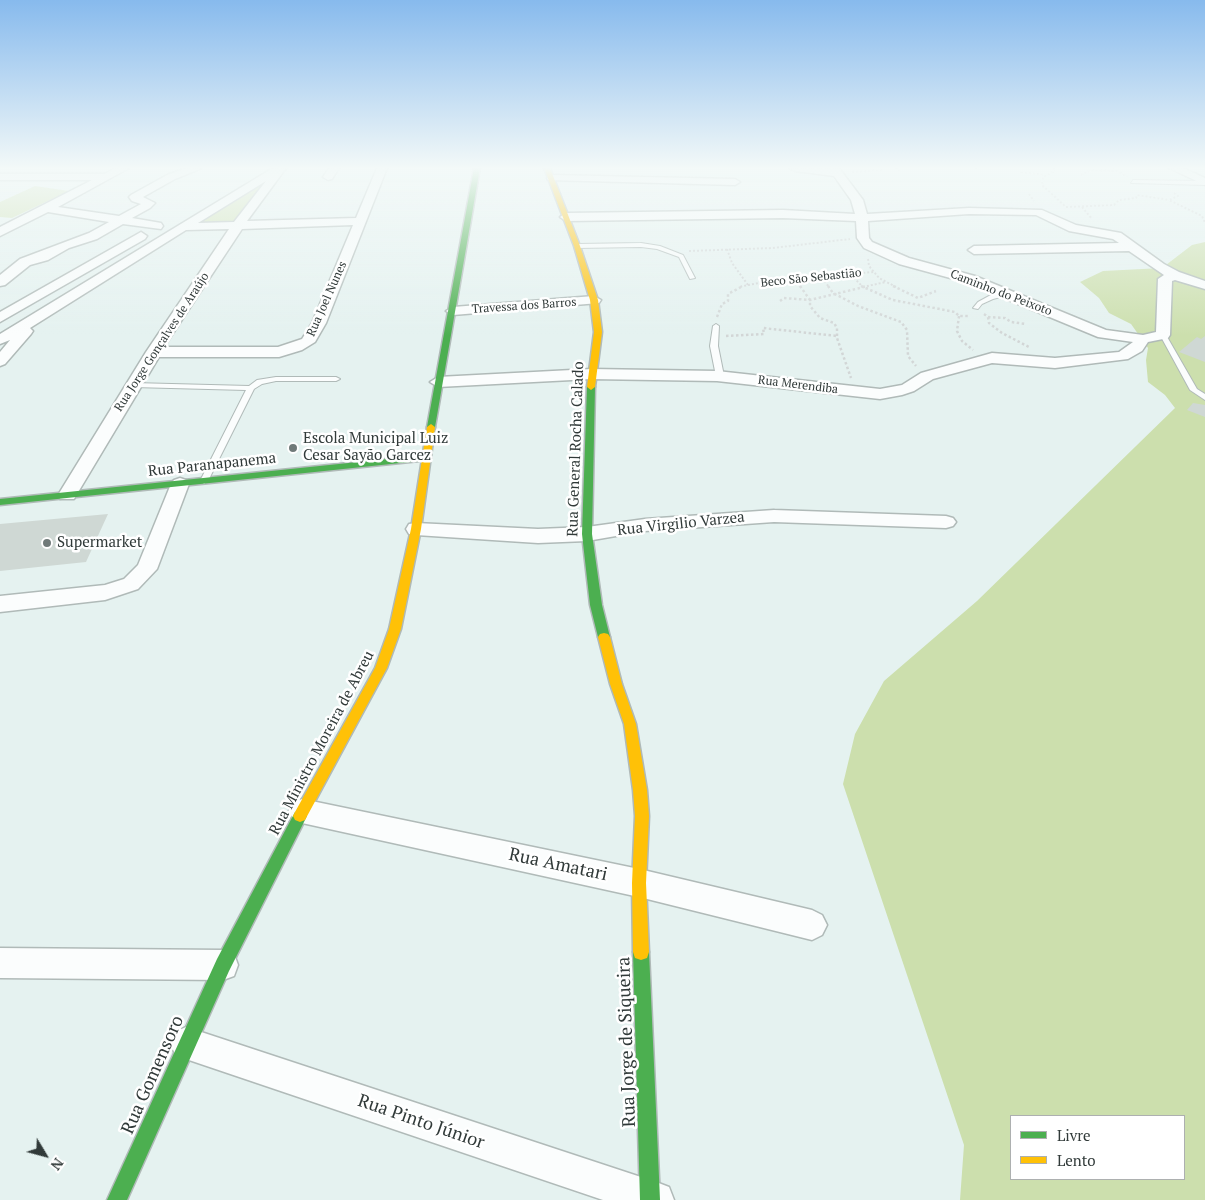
<!DOCTYPE html>
<html>
<head>
<meta charset="utf-8">
<style>
  body { margin:0 }
  #map { position:relative; width:1205px; height:1200px; overflow:hidden; background:#e5f2f0; font-family:"PT Serif",serif }
  canvas { display:block }
  .legend { position:absolute; left:1010px; top:1115px; width:175px; height:65px; box-sizing:border-box; background:#fff; border:1px solid #adb0b0; margin:0; padding:6px 9px; list-style:none; font-size:15px; color:#313a39 }
  .legend li { display:flex; align-items:center; gap:10px; height:25px }
  .legend b { width:25px; border:1px solid #adb0b0 }
  .north { position:absolute; left:20px; top:1130px; width:50px; height:50px; -webkit-text-stroke:4px #fff; paint-order:stroke; rotate:127deg; font-size:14px; font-weight:700; line-height:20px; text-align:center; color:#313a39 }
  .north::after { content:''; display:block; margin:auto; width:18px; height:22px; background:#313a39; clip-path:polygon(50% 0,100% 100%,50% 72%,0 100%) }
</style>
</head>
<body>
<div id="map">
<canvas width="1205" height="1200"></canvas>
<ul class="legend">
<li><b style="height:6px;background:#4caf50"></b>Livre</li>
<li><b style="height:6px;background:#ffc107"></b>Lento</li>
</ul>
<div class="north">N</div>
</div>
<script>
const ctx = document.querySelector('canvas').getContext('2d');
ctx.lineJoin = 'round';
function fill(path, color) { ctx.fillStyle = color; ctx.fill(path, 'evenodd'); }
const poly = rows => new Path2D(rows.map(r => 'M' + r).join(''));
function trace(path, color, width, dash) { ctx.strokeStyle = color; ctx.lineWidth = width; ctx.lineCap = dash ? 'butt' : 'round'; ctx.setLineDash(dash || []); ctx.stroke(path); }
function drawText(font, color, halo, rows, align = 'center') {
  ctx.font = font + ' "PT Serif",serif'; ctx.lineWidth = 5; ctx.setLineDash([]); ctx.textBaseline = 'middle'; ctx.strokeStyle = halo; ctx.fillStyle = color; for (const [text, x, y, turn = 0] of rows) {
    ctx.save(); ctx.translate(x, y); ctx.rotate((+turn || 0) * Math.PI / 180); ctx.textAlign = isNaN(turn) ? turn : align; if (halo) ctx.strokeText(text, 0, 0); ctx.fillText(text, 0, 0); ctx.restore();
  }
}
fill(poly([
  [279,169,237,223,183,226],
  [35,186,69,191,12,218,0,217,0,202],
  [1205,242,1205,1200,960,1200,964,1145,843,784,855,734,884,681,977,601,1175,408,1165,395,1148,382,1146,360,1148,348,1131,324,1109,313,1099,298,1080,282,1103,271,1162,268,1192,245],
  [1011,1116,1184,1116,1184,1179,1011,1179]
]), '#ccdfad');
fill(poly([
  [1205,336,1205,362,1179,352,1197,337,1201,339],
  [1193,403,1205,405,1205,417,1187,410],
  [108,514,86,562,0,571,0,524]
]), '#cfd8d4');
const lane = poly([
  [1133,180,1205,181,1205,185,1131,183,1133,180],
  [641,243,660,246,683,255,695,278,690,279,679,257,657,249,641,247,577,248,574,246,577,244,641,243],
  [1006,292,1009,294,1008,295,993,299,982,304,978,309,973,308,978,302,989,296,1006,292],
  [716,324,719,326,718,346,724,376,720,378,716,376,710,346,713,326,716,324],
  [1161,334,1166,335,1197,389,1205,394,1205,400,1190,390,1160,335,1161,334],
  [276,377,336,377,340,379,336,381,276,381,262,384,254,389,208,481,204,484,200,481,246,390,133,387,129,385,133,383,249,386,257,380,276,377]
]);
const street = poly([
  [116,168,129,168,58,207,119,216,141,204,132,201,129,197,131,195,167,175,187,168,202,168,175,179,143,197,155,203,150,208,132,218,161,223,163,226,161,229,123,224,97,239,69,248,48,260,30,265,5,285,0,286,0,275,20,259,89,233,109,222,48,212,0,236,0,227,92,180,0,180,0,174,104,174,116,168],
  [273,168,286,168,247,221,356,218,377,168,387,168,326,323,315,342,302,350,279,357,159,357,74,499,60,499,58,495,146,352,229,229,186,230,30,328,33,331,31,334,5,364,0,366,0,352,10,340,0,344,0,334,273,168],
  [266,181,234,222,198,223,266,181],
  [353,225,312,323,302,339,278,347,164,347,242,229,353,225],
  [329,168,339,168,332,179,328,180,323,177,329,168],
  [790,168,839,168,863,200,867,214,969,208,1042,210,1076,225,1121,233,1164,264,1179,272,1205,281,1205,289,1175,280,1172,281,1170,335,1168,338,1148,342,1142,351,1128,359,1055,368,992,363,933,379,914,391,902,395,880,399,717,381,591,379,438,387,430,382,438,377,591,369,717,371,880,389,902,385,921,373,992,353,1055,358,1119,352,1133,342,1098,337,965,282,899,264,864,248,857,238,856,221,783,218,566,221,560,217,566,213,783,210,855,214,851,200,834,176,795,171,790,168],
  [969,214,1036,215,1069,231,1113,239,1119,243,974,246,968,250,974,254,1129,251,1164,275,1158,279,1156,332,1143,335,1106,330,975,276,909,258,872,242,869,238,868,221,969,214],
  [1169,168,1183,168,1205,178,1205,185,1169,168],
  [552,175,735,179,740,182,735,185,548,180,547,178,552,175],
  [141,232,147,236,145,239,0,322,0,312,141,232],
  [594,296,601,300,599,303,453,315,446,311,453,307,594,296],
  [180,478,186,480,189,484,157,569,138,589,105,600,0,612,0,596,105,585,124,579,138,565,171,484,174,480,180,478],
  [774,510,946,516,953,518,956,522,953,526,946,528,774,522,645,531,587,541,538,543,416,535,409,534,406,529,409,524,416,523,538,529,587,527,645,519,774,510],
  [302,799,639,869,812,910,822,915,827,925,822,935,812,940,639,897,302,823,293,819,289,811,293,803,302,799],
  [0,948,223,950,234,954,238,965,234,976,223,980,0,978,0,948],
  [186,1027,656,1182,669,1187,674,1200,603,1200,186,1059,175,1054,170,1043,175,1032,186,1027]
]);
const fast = poly([
  [474,168,480,168,435,427,431,430,427,427,474,168],
  [591,384,595,387,592,534,602,605,610,637,608,640,604,641,600,640,598,637,590,605,582,534,587,387,591,384],
  [426,455,431,458,429,460,0,505,0,499,426,455],
  [300,810,305,812,307,816,229,971,127,1200,107,1200,217,959,295,812,300,810],
  [641,944,647,946,649,952,660,1200,640,1200,633,952,635,946,641,944]
]);
const slow = poly([
  [544,168,550,168,580,246,598,300,602,332,595,387,591,390,587,387,594,332,590,300,574,246,544,168],
  [431,424,435,427,421,529,401,629,387,668,305,820,300,822,295,820,293,816,295,812,375,668,389,629,411,529,427,427,431,424],
  [604,633,608,634,610,637,622,684,636,724,647,790,649,816,646,883,649,952,647,958,641,960,635,958,633,952,632,883,635,816,633,790,624,724,610,684,598,637,600,634,604,633]
]);
trace(lane, '#b0bab8', 2);
trace(street, '#b0bab8', 3);
trace(fast, '#b0bab8', 3);
trace(slow, '#b0bab8', 3);
trace(poly([
  [896,168,899,171],
  [1054,168,1053,172,1043,177,1042,185,1066,207],
  [1113,168,1127,177],
  [975,169,977,168],
  [852,172,881,170,880,168],
  [1021,172,1044,175],
  [1081,175,1091,170,1118,171],
  [1174,193,1178,196,1169,200,1202,216,1205,223],
  [1029,194,1034,201],
  [1066,207,1114,205,1119,200,1136,198,1137,195,1169,200],
  [1082,207,1092,219],
  [727,249,732,263,748,285,739,287],
  [689,251,773,248,850,239],
  [868,259,869,266,879,278,896,287],
  [851,275,863,287],
  [822,278,829,287],
  [796,279,800,287],
  [748,285,781,279,874,272],
  [863,287,886,282]
]), '#d2d6d6', 2, [2, 2]);
trace(poly([
  [800,286,810,300,810,306,820,318,834,323,837,328,837,338,851,378],
  [828,286,833,293,858,306,901,322,907,330,908,356,916,366],
  [861,286,893,300,955,312,959,316,969,316],
  [893,286,918,298,936,291],
  [780,301,784,298,810,300,868,286],
  [984,314,988,317,989,323,1002,333,1029,347],
  [959,316,957,331,962,341,973,350],
  [717,317,722,304,728,301,728,294,743,286],
  [988,317,1005,318,1011,322,1026,324],
  [726,336,764,334,763,328,837,336]
]), '#d2d6d6', 2.5, [2.5, 2.5]);
fill(lane, '#fbfdfd');
fill(street, '#fbfdfd');
fill(fast, '#4caf50');
fill(slow, '#ffc107');
const sky = ctx.createLinearGradient(0, 0, 0, 336);
sky.addColorStop(0, '#87baed');
sky.addColorStop(0.5, '#f3f9f8');
sky.addColorStop(1, '#f3f9f800');
ctx.fillStyle = sky;
ctx.fillRect(0, 0, 1205, 336);
for (const [x, y, r, color] of [
  [293,448,5,"#707a79"],
  [47,543,5,"#707a79"]
]) { const dot = new Path2D(); dot.arc(x, y, r, 0, 2 * Math.PI); ctx.fillStyle = color; ctx.fill(dot); trace(dot, '#fff', 2); }
drawText('12px', '#313a39', '#fff', [
  ["Beco São Sebastião",811,278,-6],
  ["Caminho do Peixoto",1001,293,21],
  ["Rua Joel Nunes",327,299,-66],
  ["Travessa dos Barros",524,306,-4],
  ["Rua Jorge Gonçalves de Araújo",162,342,-57],
  ["Rua Merendiba",798,385,7]
]);
drawText('15px', '#313a39', '#fff', [
  ["Escola Municipal Luiz",303,439],
  ["Cesar Sayão Garcez",303,456],
  ["Supermarket",57,543]
], 'left');
drawText('15px', '#313a39', '#fff', [
  ["Rua General Rocha Calado",576,449,-88],
  ["Rua Paranapanema",212,465,-6],
  ["Rua Virgilio Varzea",681,524,-6],
  ["Rua Ministro Moreira de Abreu",322,743,-62]
]);
drawText('18px', '#313a39', '#fff', [
  ["Rua Amatari",558,865,12],
  ["Rua Jorge de Siqueira",627,1042,-92],
  ["Rua Gomensoro",153,1075,-66],
  ["Rua Pinto Júnior",421,1122,19]
]);
</script>
</body>
</html>
